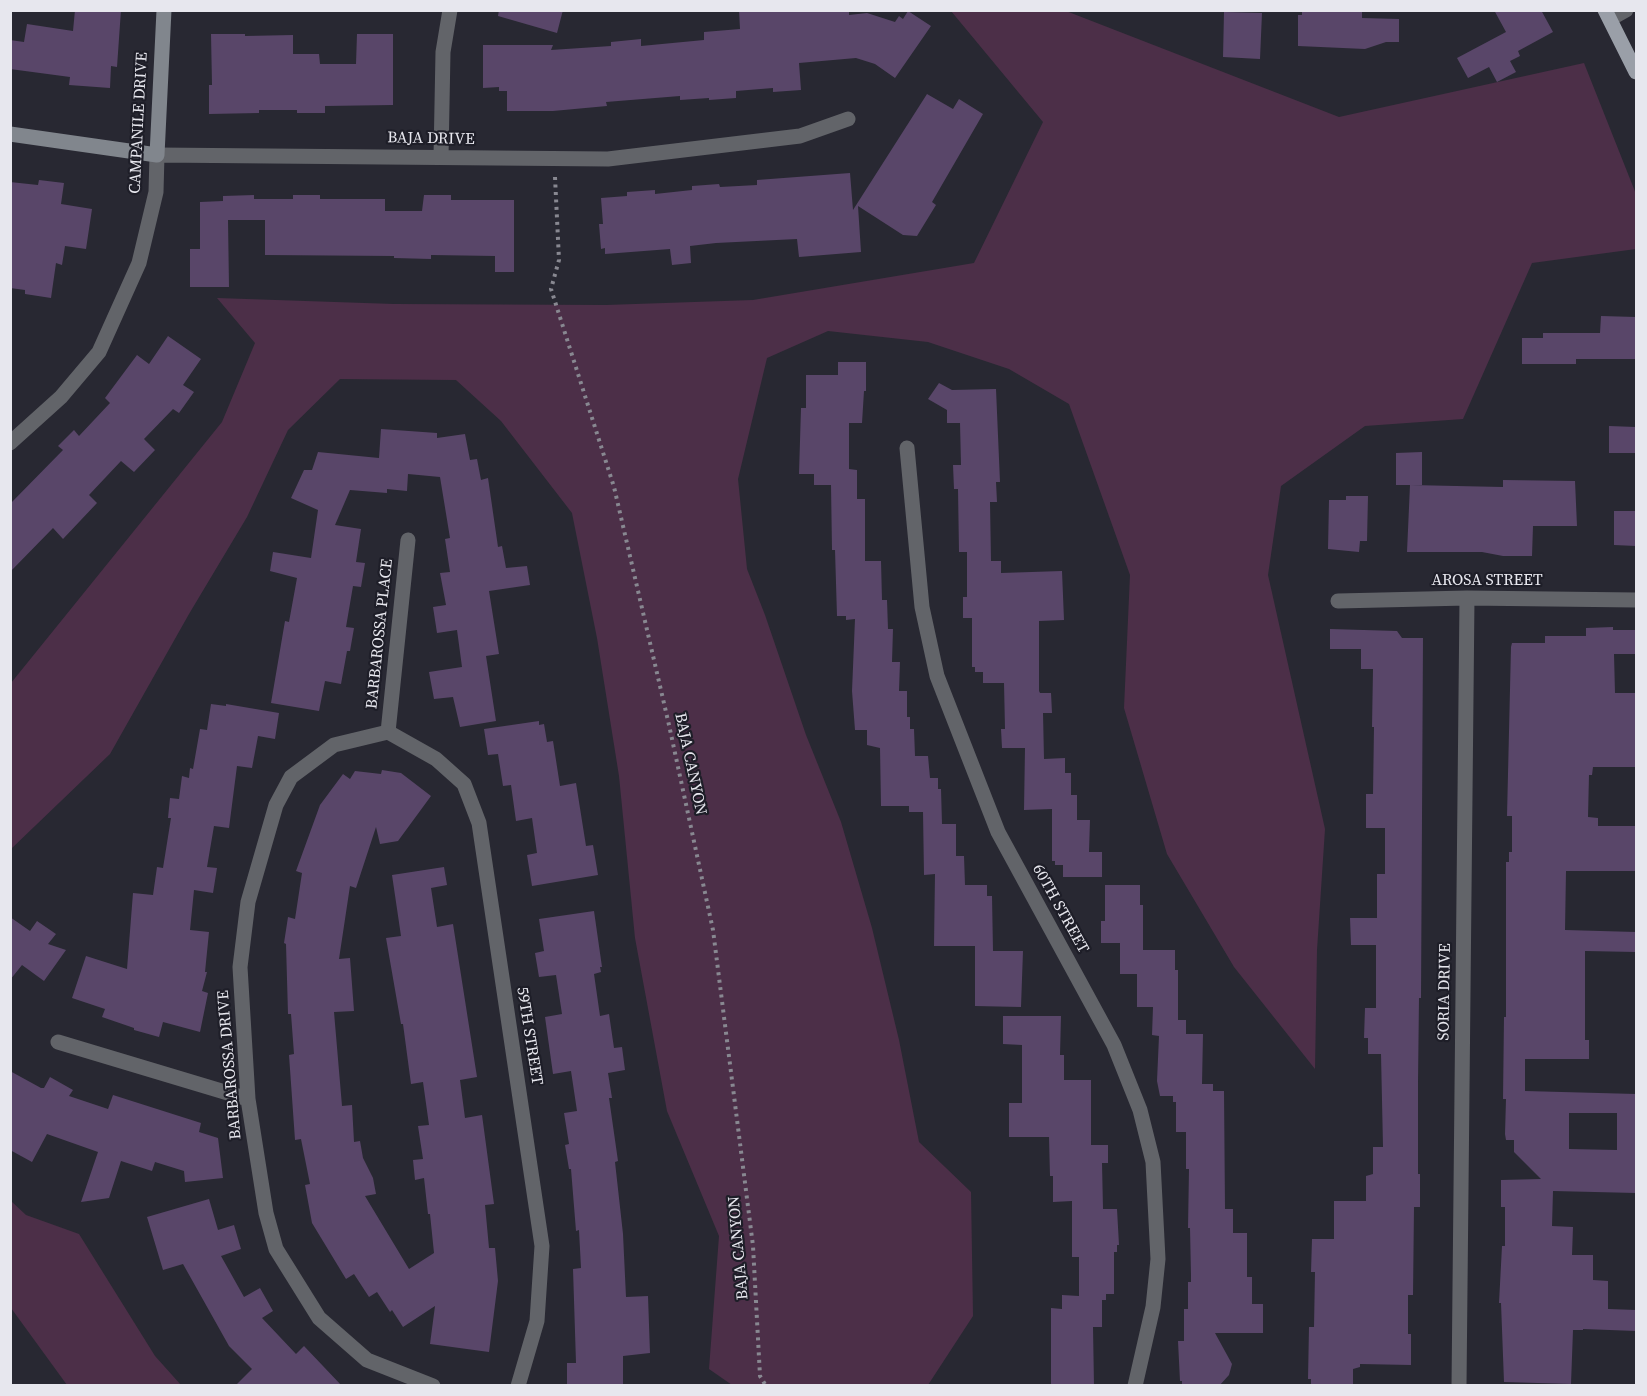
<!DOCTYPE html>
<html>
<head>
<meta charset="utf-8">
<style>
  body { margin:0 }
  #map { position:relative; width:1647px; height:1396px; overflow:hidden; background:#282832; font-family:"Source Serif 4",serif }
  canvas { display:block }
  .frame { position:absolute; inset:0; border:12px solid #e7e7ee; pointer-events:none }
</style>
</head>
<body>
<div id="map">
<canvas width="1647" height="1396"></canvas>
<div class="frame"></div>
</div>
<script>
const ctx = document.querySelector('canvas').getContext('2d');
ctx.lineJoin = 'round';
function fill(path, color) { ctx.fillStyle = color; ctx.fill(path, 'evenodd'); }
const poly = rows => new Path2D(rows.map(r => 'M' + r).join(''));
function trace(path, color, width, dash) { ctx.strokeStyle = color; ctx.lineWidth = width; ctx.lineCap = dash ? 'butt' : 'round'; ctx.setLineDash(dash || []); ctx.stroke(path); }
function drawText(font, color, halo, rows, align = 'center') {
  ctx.font = font + ' "Source Serif 4",serif'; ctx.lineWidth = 4.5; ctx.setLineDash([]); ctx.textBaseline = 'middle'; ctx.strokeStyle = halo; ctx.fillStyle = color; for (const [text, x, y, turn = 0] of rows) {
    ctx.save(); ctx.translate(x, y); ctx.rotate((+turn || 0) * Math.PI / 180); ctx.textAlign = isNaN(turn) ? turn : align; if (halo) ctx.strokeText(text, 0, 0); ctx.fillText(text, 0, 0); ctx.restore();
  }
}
fill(poly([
  [951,11,1066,11,1339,117,1584,63,1636,194,1636,249,1532,263,1463,419,1365,426,1281,486,1268,575,1325,829,1317,950,1315,1069,1234,967,1167,854,1124,708,1130,575,1069,404,1009,369,928,342,828,331,767,358,738,479,747,569,765,615,806,735,841,822,872,928,899,1040,919,1142,971,1192,973,1316,928,1385,732,1385,709,1369,719,1236,667,1111,635,938,619,776,597,638,572,513,501,421,456,380,340,379,288,430,247,517,189,614,110,754,11,849,11,683,222,422,255,343,217,298,394,304,606,305,753,300,974,263,1043,122],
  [11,1201,26,1215,79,1234,155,1356,181,1385,67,1385,11,1308]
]), '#4c2f48');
fill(poly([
  [75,10,121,10,117,67,111,66,110,88,69,85,70,77,10,69,10,40,24,42,27,24,73,31],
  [499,10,563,10,557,33,498,16],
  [739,10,849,10,849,15,867,13,895,22,899,16,903,19,908,11,931,26,895,78,875,64,856,58,799,63,801,90,773,92,773,88,736,91,736,98,709,100,709,98,680,100,680,96,606,102,607,106,553,111,507,111,507,91,499,91,499,87,483,88,483,45,553,45,551,50,611,46,611,42,641,39,641,46,704,40,704,32,740,29],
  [1302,10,1362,11,1362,18,1399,19,1399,42,1386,42,1365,49,1298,46,1298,15,1302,15],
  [1494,10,1541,10,1553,32,1518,51,1520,56,1510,61,1516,72,1497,82,1489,67,1468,78,1457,58,1506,32],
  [1224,12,1262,13,1260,59,1223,57],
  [211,34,245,34,245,36,293,35,293,54,319,54,320,64,356,64,357,34,393,34,393,105,325,106,325,113,297,113,297,110,259,110,259,113,209,114,209,85,212,85],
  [927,94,953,109,959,99,983,114,932,202,936,205,917,236,903,235,858,206,861,252,799,257,797,239,716,243,690,246,691,263,672,265,670,249,605,254,605,248,601,249,599,224,603,224,601,198,627,196,627,192,655,190,655,194,692,190,692,186,719,184,720,187,757,185,757,180,850,173,853,210],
  [39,180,64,183,61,204,92,209,86,249,65,246,62,265,56,263,51,298,25,294,25,290,10,288,10,182,38,185],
  [254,195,254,199,293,199,293,195,320,195,320,199,385,199,385,211,422,211,424,195,451,195,451,200,514,200,514,272,495,272,495,256,431,255,431,259,394,258,394,256,265,255,265,220,228,220,229,287,190,287,190,249,200,249,200,202,223,201,223,196],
  [1601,316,1636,317,1636,359,1576,359,1576,364,1522,364,1522,338,1543,338,1543,333,1600,333],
  [168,336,201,359,183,385,194,392,179,413,173,409,144,439,155,450,134,472,121,461,89,495,97,503,63,539,53,528,10,572,10,504,63,450,58,446,74,430,79,436,110,403,105,398,137,355,149,364],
  [838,362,866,362,866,391,864,391,862,423,849,423,849,469,857,470,857,499,865,499,865,561,881,561,882,600,887,600,888,629,893,629,892,662,900,662,899,691,907,691,907,717,910,717,910,729,914,729,915,756,928,756,930,778,938,778,938,789,941,789,942,824,956,824,956,856,964,856,965,885,987,885,987,896,992,896,993,951,1023,951,1021,1007,975,1006,975,946,934,946,935,874,924,875,923,812,909,812,909,806,881,806,880,748,867,745,867,730,855,730,852,691,855,619,846,620,846,616,837,616,835,550,832,550,831,485,814,485,814,474,799,474,801,408,806,408,806,375,838,375],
  [939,383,952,390,996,389,1000,482,996,482,997,502,990,502,991,561,1001,561,1001,573,1062,571,1064,620,1039,621,1039,691,1040,693,1051,693,1052,713,1043,713,1044,759,1065,758,1065,773,1071,773,1071,795,1077,795,1077,820,1090,820,1089,852,1102,852,1102,877,1063,877,1063,865,1055,865,1055,861,1052,861,1052,809,1024,810,1025,748,1002,748,1001,729,1005,729,1004,683,983,683,983,672,975,672,975,667,972,667,972,618,963,618,963,597,967,597,967,552,959,552,958,489,954,489,953,465,961,465,960,423,947,423,947,410,928,399],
  [1609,426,1636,427,1636,453,1609,453],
  [381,429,437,433,437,438,465,434,470,460,477,459,481,480,488,478,498,547,502,546,506,568,527,566,530,585,489,591,499,654,486,656,496,721,460,727,453,697,434,699,429,672,462,667,457,630,437,633,433,607,446,605,440,573,450,572,445,539,450,538,440,477,408,474,407,491,387,489,387,493,350,490,335,525,361,529,356,562,365,563,361,587,353,586,346,627,354,628,350,651,347,651,341,684,325,681,319,711,271,703,285,621,289,622,297,578,270,571,273,552,311,558,318,510,291,498,304,470,312,470,318,452,379,458],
  [1422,452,1422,485,1396,485,1396,453],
  [1503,480,1575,481,1577,526,1533,526,1532,556,1503,556,1482,552,1407,552,1410,485,1503,487],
  [1346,496,1368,496,1367,541,1360,541,1359,552,1328,549,1329,500,1346,500],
  [1614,511,1636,511,1636,546,1614,545],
  [1613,627,1613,630,1636,630,1636,654,1614,654,1615,693,1636,693,1636,767,1593,767,1592,775,1589,775,1588,817,1598,818,1598,826,1636,826,1636,871,1566,871,1565,930,1636,932,1636,952,1585,951,1585,1040,1589,1040,1589,1059,1525,1059,1525,1091,1636,1094,1636,1193,1553,1191,1552,1226,1573,1227,1572,1255,1593,1255,1593,1280,1608,1281,1608,1309,1636,1310,1636,1331,1583,1329,1583,1330,1573,1330,1571,1384,1504,1382,1501,1303,1499,1303,1502,1246,1505,1246,1505,1207,1501,1207,1501,1180,1541,1179,1514,1152,1514,1140,1506,1140,1505,1134,1506,1099,1503,1099,1504,1017,1506,1017,1506,862,1509,862,1509,852,1512,852,1512,816,1507,816,1511,647,1512,643,1545,643,1545,636,1586,636,1586,628],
  [1569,1113,1617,1113,1617,1150,1569,1149],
  [1330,629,1397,631,1402,638,1423,638,1421,998,1419,998,1418,1082,1418,1174,1420,1174,1420,1207,1414,1207,1413,1295,1408,1295,1408,1334,1411,1334,1411,1365,1360,1364,1360,1367,1353,1369,1353,1386,1311,1386,1311,1379,1308,1379,1309,1327,1314,1327,1315,1272,1311,1272,1312,1239,1334,1239,1334,1201,1366,1201,1366,1176,1373,1174,1373,1147,1383,1147,1381,1054,1368,1054,1368,1038,1364,1038,1365,1008,1376,1008,1376,945,1351,945,1350,918,1377,918,1377,874,1385,874,1385,828,1366,828,1366,794,1373,794,1374,727,1372,727,1373,669,1361,669,1361,649,1330,649],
  [211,704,226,706,226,704,279,713,275,739,258,736,252,768,237,766,229,828,214,826,207,867,217,868,213,893,194,890,190,930,209,932,205,972,207,972,202,991,208,993,200,1032,163,1022,159,1037,134,1030,134,1028,102,1017,105,1009,72,998,86,956,127,969,133,893,153,895,157,867,163,868,171,818,168,818,170,798,179,799,182,776,189,778,190,768,193,769,200,729,207,730],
  [539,721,539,725,544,724,547,742,553,741,560,786,576,783,586,846,593,845,598,875,532,886,527,855,537,853,532,818,516,821,511,785,503,786,498,754,488,755,484,729],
  [382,770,401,773,431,796,398,841,380,844,376,827,356,888,350,886,339,959,350,958,354,1011,334,1012,342,1106,352,1105,354,1142,360,1141,363,1158,373,1178,376,1194,365,1196,409,1269,434,1253,430,1214,428,1214,424,1178,415,1180,413,1160,423,1159,418,1126,429,1125,423,1082,411,1084,403,1024,401,1024,386,938,401,936,392,875,444,867,447,885,431,888,437,927,453,924,477,1077,460,1080,465,1118,482,1115,494,1204,485,1205,489,1248,495,1248,498,1281,489,1352,430,1344,435,1306,403,1327,392,1310,390,1312,377,1292,369,1297,354,1274,346,1279,312,1223,305,1185,310,1184,301,1139,295,1140,289,1055,294,1054,291,1014,288,1014,286,944,284,943,288,917,295,919,302,873,296,871,320,805,343,774,350,779,355,771,381,774],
  [1105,885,1140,885,1140,905,1143,905,1143,950,1175,950,1175,970,1178,970,1178,1020,1186,1020,1186,1034,1203,1034,1202,1084,1213,1084,1213,1091,1224,1091,1225,1209,1233,1209,1233,1233,1247,1233,1247,1277,1252,1277,1252,1304,1263,1304,1263,1333,1215,1333,1232,1364,1229,1375,1219,1386,1182,1386,1182,1381,1180,1381,1178,1341,1184,1341,1184,1309,1188,1309,1188,1282,1191,1282,1191,1276,1190,1228,1188,1228,1189,1169,1186,1169,1186,1132,1176,1132,1176,1102,1173,1102,1173,1096,1160,1096,1157,1081,1159,1036,1152,1035,1153,1007,1137,1007,1137,974,1120,974,1120,943,1101,943,1101,921,1105,921],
  [594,911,602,967,600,967,601,972,594,974,600,1016,609,1014,614,1048,622,1047,625,1070,608,1073,612,1098,609,1098,618,1161,615,1162,623,1234,626,1297,648,1296,650,1353,623,1356,623,1386,567,1386,567,1363,576,1363,573,1269,581,1268,579,1230,576,1231,571,1169,569,1169,565,1145,569,1144,564,1113,577,1111,571,1071,553,1074,545,1017,562,1014,556,975,539,977,535,953,544,951,539,919],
  [10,917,30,931,37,921,56,934,48,944,66,950,44,981,22,965,10,980],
  [1003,1016,1061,1016,1060,1055,1064,1055,1064,1080,1091,1080,1091,1145,1108,1145,1108,1163,1102,1163,1103,1209,1117,1209,1119,1245,1117,1245,1117,1252,1114,1252,1114,1294,1106,1294,1106,1300,1102,1300,1102,1327,1093,1327,1094,1386,1051,1386,1051,1308,1062,1309,1062,1295,1079,1296,1079,1257,1072,1257,1072,1201,1053,1202,1053,1176,1050,1176,1049,1137,1009,1137,1009,1103,1022,1103,1022,1045,1003,1044],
  [10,1071,41,1088,44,1088,50,1077,73,1090,69,1096,108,1109,113,1095,201,1123,199,1132,218,1138,223,1178,185,1182,184,1171,155,1162,152,1171,121,1161,109,1198,81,1202,98,1152,47,1134,32,1162,10,1150],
  [209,1199,218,1230,234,1225,241,1249,221,1256,244,1297,260,1288,273,1311,262,1318,296,1354,304,1346,342,1386,235,1386,252,1369,229,1346,183,1264,163,1270,147,1217]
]), '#594669');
trace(poly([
  [555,177,559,260,551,289,614,487,669,725,713,930,753,1246,760,1376,766,1386]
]), '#888891', 4, [3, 4.5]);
trace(poly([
  [1610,19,1626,10],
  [441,157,443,52,450,10],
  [10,443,61,397,99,352,139,263,156,192,157,155,608,159,800,136,848,119],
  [907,448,922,607,937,676,998,832,1114,1045,1140,1110,1153,1162,1158,1259,1153,1307,1135,1386],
  [1338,601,1467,598,1636,600],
  [388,732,334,745,291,777,276,805,248,902,240,967,248,1099,266,1213,276,1249,319,1318,367,1360,433,1386],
  [388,732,436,759,464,784,479,823,542,1246,537,1321,518,1386],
  [388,732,408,540],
  [58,1042,248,1099],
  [1459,1386,1467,598]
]), '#626469', 15);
trace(poly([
  [10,134,157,155,164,10]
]), '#81868d', 15);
trace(poly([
  [1605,10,1636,72]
]), '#9a9fa8', 15);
drawText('16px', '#e7e7ee', '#1e1e28', [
  ["CAMPANILE DRIVE",139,123,-87],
  ["BAJA DRIVE",431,139,1],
  ["AROSA STREET",1487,581],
  ["BARBAROSSA PLACE",380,634,-84],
  ["BAJA CANYON",690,764,78],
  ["60TH STREET",1060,909,61],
  ["SORIA DRIVE",1445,992,-89],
  ["59TH STREET",529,1036,81],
  ["BARBAROSSA DRIVE",230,1065,-95],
  ["BAJA CANYON",739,1248,-95]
]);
</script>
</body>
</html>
